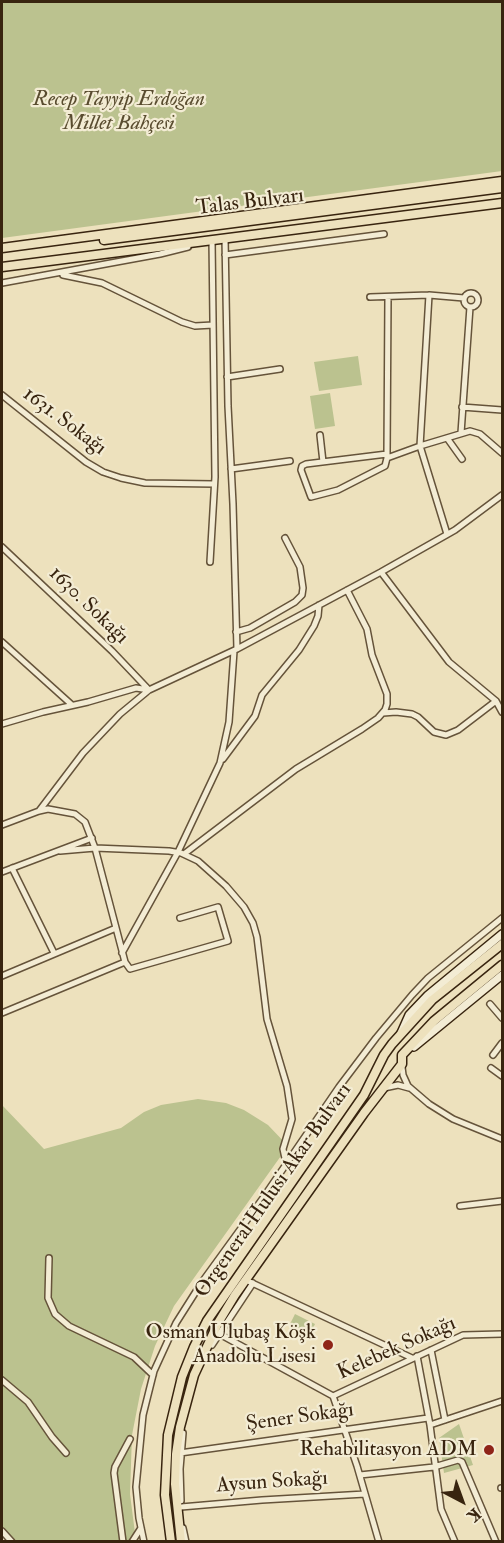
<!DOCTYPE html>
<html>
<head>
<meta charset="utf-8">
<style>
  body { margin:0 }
  #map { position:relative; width:504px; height:1543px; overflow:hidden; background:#ede1bd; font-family:"IM FELL Double Pica",serif }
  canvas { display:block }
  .frame { position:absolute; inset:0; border:3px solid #38240f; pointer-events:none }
  .north { position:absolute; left:432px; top:1471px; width:60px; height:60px; -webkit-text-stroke:4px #f3ecd4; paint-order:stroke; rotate:139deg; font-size:16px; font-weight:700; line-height:24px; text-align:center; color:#38240f }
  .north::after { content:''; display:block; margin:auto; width:21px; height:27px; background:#38240f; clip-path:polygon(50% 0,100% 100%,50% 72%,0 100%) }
</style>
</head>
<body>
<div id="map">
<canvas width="504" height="1543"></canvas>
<div class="frame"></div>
<div class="north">K</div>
</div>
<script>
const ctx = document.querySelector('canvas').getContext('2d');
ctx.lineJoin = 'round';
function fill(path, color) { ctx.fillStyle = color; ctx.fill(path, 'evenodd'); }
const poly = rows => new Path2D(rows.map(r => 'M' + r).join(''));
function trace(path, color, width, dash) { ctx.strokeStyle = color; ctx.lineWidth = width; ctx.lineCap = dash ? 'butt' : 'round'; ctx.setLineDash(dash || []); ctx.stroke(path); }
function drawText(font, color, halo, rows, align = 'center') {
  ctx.font = font + ' "IM FELL Double Pica",serif'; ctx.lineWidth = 4.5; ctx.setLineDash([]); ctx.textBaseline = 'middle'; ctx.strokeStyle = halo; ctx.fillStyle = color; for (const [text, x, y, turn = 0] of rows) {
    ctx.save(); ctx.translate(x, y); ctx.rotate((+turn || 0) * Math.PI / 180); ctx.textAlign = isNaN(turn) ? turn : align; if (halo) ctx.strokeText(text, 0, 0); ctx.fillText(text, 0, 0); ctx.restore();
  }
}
fill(poly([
  [2,2,502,2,502,171,2,238],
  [358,356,362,385,319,391,314,362],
  [330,393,335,426,315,429,310,396],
  [198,1099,226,1103,244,1110,268,1125,288,1146,174,1306,155,1346,141,1389,132,1435,130,1494,136,1541,9,1541,2,1534,2,1105,44,1149,121,1128,144,1112,161,1105],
  [295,1314,315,1324,310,1334,290,1324],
  [459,1424,473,1465,444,1473,439,1438]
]), '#bbc28f');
const street = poly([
  [225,238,228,406,233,504,237,649],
  [209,241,212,240,215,477,210,562],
  [225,255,384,234],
  [63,275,102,283,182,322,195,326,213,325],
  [2,283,160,254,188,247],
  '464 300a7 7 0 1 1 14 0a7 7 0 1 1-14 0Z',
  [429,295,420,446,447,534],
  [370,297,429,295,464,298],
  [227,377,280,369],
  [2,395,86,462,103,472,121,478,145,483,214,484],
  [462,407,502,410],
  [461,433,470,307],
  [320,435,323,462],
  [447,438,462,459],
  [387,454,306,464,302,466,301,470,311,497,338,490,385,466,387,458,387,454,388,297],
  [387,458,420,446,470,431,480,434,502,453],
  [231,469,290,461],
  [2,547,112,651,149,690],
  [381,572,449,662,496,701,502,712],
  [236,632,250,628,295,602,302,595,303,588,300,567,285,538],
  [2,642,72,705],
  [383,713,396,712,412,714,418,717,434,732,446,735,458,730,496,701],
  [2,724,43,712,88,702,136,688,149,690],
  [223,759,255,716,262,695,299,650,314,626,318,616,319,605],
  [39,811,83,753,120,714,149,690,237,649,381,572,455,530,502,495],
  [2,825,39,811,48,809,75,814,85,822,95,848,125,962,130,969,228,941,218,907,180,918],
  [60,851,95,848,169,851,181,853,198,861,226,886,244,907,253,923,257,937,267,1019,287,1086,292,1119,283,1149,286,1163],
  [184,854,296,769,362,729,378,718,385,710,387,704,387,694,372,655,367,629,347,590],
  [12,868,54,953],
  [2,872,92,838],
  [122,953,178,852,220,763,229,722,234,651],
  [2,976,116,928],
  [490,1004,502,1018],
  [2,1013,125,962],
  [493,1055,502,1043],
  [402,1067,403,1075,408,1086,429,1104,453,1119,502,1139],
  [491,1068,502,1076],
  [384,1088,398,1085,409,1088],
  [460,1206,502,1201],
  [49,1258,48,1298,55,1314,69,1326,134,1357,153,1375],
  [250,1282,412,1358],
  [214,1331,333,1396,463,1335,502,1334],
  [212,1345,253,1283],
  [431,1350,445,1420],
  [417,1356,430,1425,441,1509,455,1542],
  [2,1380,28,1402,52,1437,66,1453],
  [333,1396,357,1466,379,1542],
  [430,1425,502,1401],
  [180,1453,428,1418],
  [360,1475,434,1467,458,1460,462,1462,496,1542],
  [501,1488,502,1488],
  [181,1501,180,1469,183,1433],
  [181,1507,262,1500,365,1494],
  [183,1528,186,1542],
  [2,1531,12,1542],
  [123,1542,114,1473,115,1467,130,1439],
  [132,1542,141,1528],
  [144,1542,139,1518,136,1487,143,1415,154,1371,176,1323,202,1282,263,1198,339,1087,376,1038,412,995,428,978,502,918]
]);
const secondary = poly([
  [401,1033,409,1015,428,995,502,934],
  [414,1047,502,975]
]);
const primary = poly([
  [104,240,502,188],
  [2,248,502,181],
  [2,267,502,203],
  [171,1542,165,1495,168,1435,182,1377,194,1347,207,1321,364,1095,384,1055,392,1044,432,1000,502,944],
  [181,1542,175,1484,176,1454,180,1427,194,1375,218,1323,235,1295,364,1113,402,1064,402,1055,434,1021,502,965]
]);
trace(street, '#65533a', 8);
trace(secondary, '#38240f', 10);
trace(primary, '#38240f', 11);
trace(street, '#f3ecd4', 5);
trace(secondary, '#f3ecd4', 7);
trace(primary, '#ede1bd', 8);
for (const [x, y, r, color] of [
  [328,1345,6,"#8f2418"],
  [489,1450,6,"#8f2418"]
]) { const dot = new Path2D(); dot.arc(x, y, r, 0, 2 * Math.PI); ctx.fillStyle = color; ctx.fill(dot); trace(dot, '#f3ecd4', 2); }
drawText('italic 21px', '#594c2f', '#f3ecd4', [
  ["Recep Tayyip Erdoğan",119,100],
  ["Millet Bahçesi",119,124]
]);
drawText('21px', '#38240f', '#f3ecd4', [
  ["Talas Bulvarı",250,203,-7],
  ["1631. Sokağı",64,422,37],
  ["1630. Sokağı",88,606,44],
  ["Orgeneral Hulusi Akar Bulvarı",274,1191,-55],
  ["Kelebek Sokağı",397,1349,-24],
  ["Şener Sokağı",300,1418,-8],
  ["Aysun Sokağı",272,1483,-4]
]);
drawText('21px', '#38240f', '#f3ecd4', [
  ["Osman Ulubaş Köşk",316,1333],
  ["Anadolu Lisesi",316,1357],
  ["Rehabilitasyon ADM",477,1450]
], 'right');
</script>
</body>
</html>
